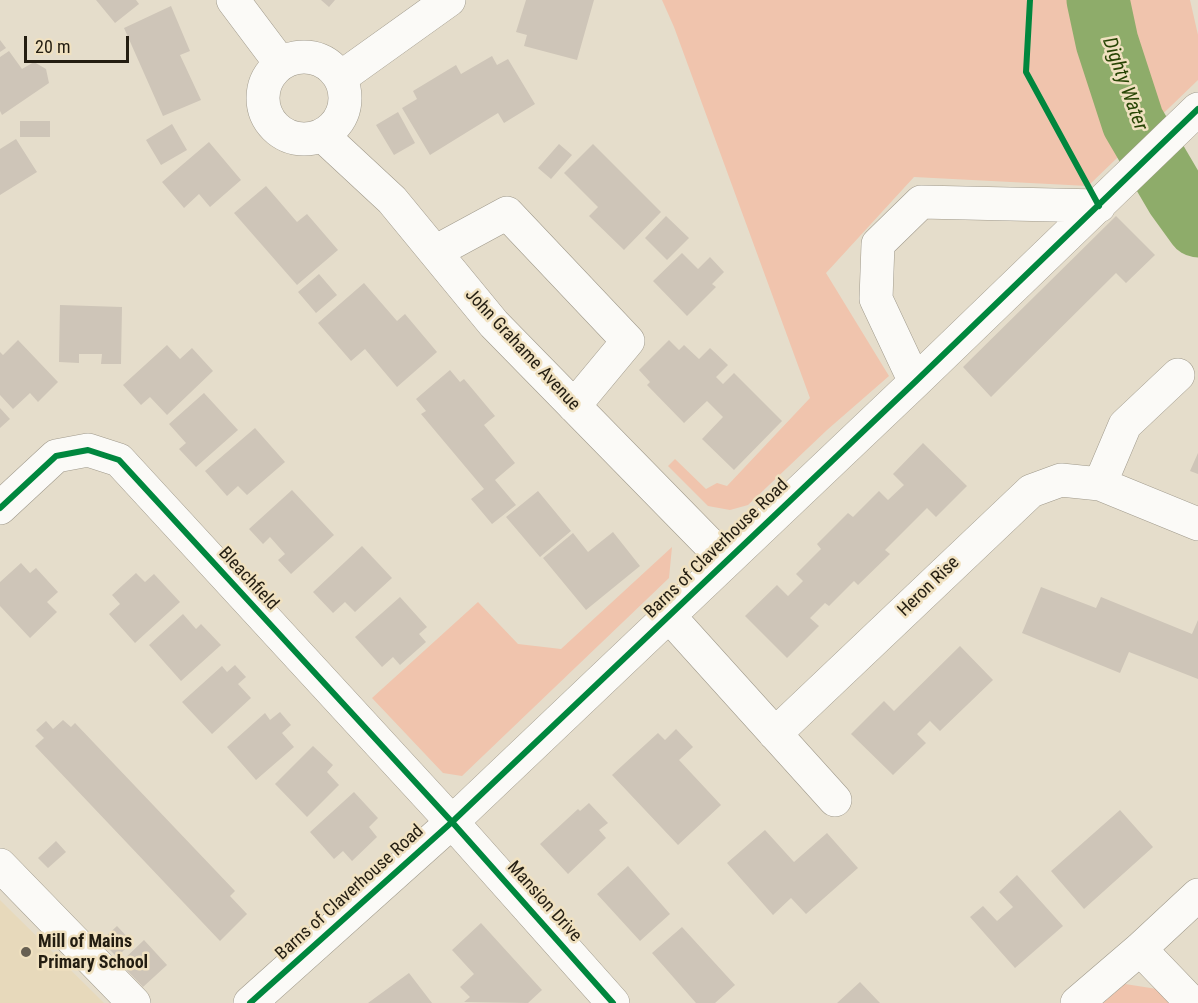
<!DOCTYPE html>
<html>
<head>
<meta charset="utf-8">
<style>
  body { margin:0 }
  #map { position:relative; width:1198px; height:1003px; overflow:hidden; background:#e5ddcb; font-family:"Roboto Condensed",sans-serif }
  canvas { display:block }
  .scale { position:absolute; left:24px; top:36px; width:105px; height:27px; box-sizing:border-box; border:3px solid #231d11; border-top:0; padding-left:8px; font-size:18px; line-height:21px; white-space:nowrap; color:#231d11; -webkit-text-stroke:4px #f0e1c0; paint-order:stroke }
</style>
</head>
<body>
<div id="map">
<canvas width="1198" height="1003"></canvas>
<div class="scale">20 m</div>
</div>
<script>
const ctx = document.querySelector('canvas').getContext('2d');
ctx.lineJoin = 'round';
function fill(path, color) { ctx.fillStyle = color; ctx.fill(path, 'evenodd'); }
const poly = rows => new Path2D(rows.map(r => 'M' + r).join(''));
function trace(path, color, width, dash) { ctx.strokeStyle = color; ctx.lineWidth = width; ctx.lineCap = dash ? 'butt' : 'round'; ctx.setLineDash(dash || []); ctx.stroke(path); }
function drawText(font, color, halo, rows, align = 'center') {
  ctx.font = font + ' "Roboto Condensed",sans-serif'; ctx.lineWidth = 5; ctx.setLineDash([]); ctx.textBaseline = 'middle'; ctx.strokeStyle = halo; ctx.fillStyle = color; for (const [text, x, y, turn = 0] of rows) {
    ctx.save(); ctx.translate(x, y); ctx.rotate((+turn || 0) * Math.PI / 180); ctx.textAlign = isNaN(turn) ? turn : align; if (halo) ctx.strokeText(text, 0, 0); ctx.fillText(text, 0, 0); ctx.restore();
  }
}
fill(poly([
  [0,900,104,1003,0,1003]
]), '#e7d9bb');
fill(poly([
  [662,0,1190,0,1198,35,1198,80,1088,186,914,177,826,273,889,376,827,430,748,505,730,510,708,506,668,466,675,459,706,489,717,483,727,486,810,398,674,27],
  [672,547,669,578,462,776,443,773,372,698,478,602,518,644,561,649],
  [1125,984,1157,989,1172,1003,1103,1003]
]), '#f0c4ad');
trace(poly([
  [1098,0,1107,42,1133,122,1177,197,1198,226]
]), '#8eac6a', 63);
fill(poly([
  [96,0,136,0,139,4,115,23],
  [321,0,335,0,329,7],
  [526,0,594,0,577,60,524,46,527,35,516,32],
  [171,6,190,51,180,55,201,100,163,116,124,28],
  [0,40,6,48,0,52],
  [9,51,22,69,34,62,46,69,49,83,2,115,0,111,0,57],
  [492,56,497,65,508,59,535,104,504,123,498,113,430,155,402,108,417,99,413,91,456,65,461,74],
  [398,112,415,143,394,155,376,125],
  [20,121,50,121,50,137,20,137],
  [172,124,187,150,161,165,146,140],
  [16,139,37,172,0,195,0,149],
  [209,142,241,180,210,207,199,194,184,208,162,182],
  [559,144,572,155,551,179,538,168],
  [593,144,661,212,624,250,589,216,598,207,564,173],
  [266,186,297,222,307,214,338,250,297,285,234,213],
  [666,216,689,238,667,260,645,238],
  [1116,216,1155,255,1126,283,1116,273,991,397,963,367],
  [682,253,698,269,710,257,724,272,712,284,716,287,687,316,653,281],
  [319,274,337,295,316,313,298,292],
  [364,283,397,321,405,314,437,352,397,387,365,349,351,361,318,323],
  [60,305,122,307,121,364,101,364,102,354,79,354,79,363,59,362],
  [18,340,58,382,38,402,30,393,13,409,0,395,0,352,3,355],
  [669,340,679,350,684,345,699,359,710,348,728,365,716,377,723,384,734,373,782,421,734,470,702,439,723,417,707,401,684,423,647,385,650,382,639,370],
  [167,345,180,359,192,348,213,371,167,415,150,397,141,405,123,385],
  [450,370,460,382,464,379,495,416,484,425,515,463,495,480,516,505,492,524,471,499,484,489,421,414,426,411,416,399],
  [204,393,238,430,196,467,179,449,186,443,169,424],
  [0,408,10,419,0,428],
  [255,428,285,462,247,495,238,486,227,496,205,471],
  [923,443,967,486,936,517,927,508,885,550,890,554,858,585,854,581,829,606,825,603,810,618,819,626,787,658,745,616,777,585,788,596,803,581,796,574,821,549,817,544,848,513,853,517,879,491,888,500,904,485,893,474],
  [1198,453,1198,474,1190,471],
  [292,490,334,535,291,574,278,560,285,554,270,537,263,544,249,529],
  [538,491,571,531,540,557,506,517],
  [613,532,640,566,586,610,543,558,573,533,588,552],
  [362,546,392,578,355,612,345,602,333,613,313,592],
  [21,563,30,573,36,568,58,592,47,602,57,612,30,638,0,606,0,582],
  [136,573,145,582,154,574,180,602,135,643,109,614,120,604,112,595],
  [1041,587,1096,608,1101,597,1192,634,1198,620,1198,679,1129,652,1120,673,1022,633],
  [400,597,427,627,419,634,426,642,400,665,393,657,382,667,355,637],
  [183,614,196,629,201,624,221,645,181,681,149,645],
  [960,646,993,680,940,731,930,721,917,734,926,743,893,775,851,734,884,701,894,711],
  [235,665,246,677,238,684,251,698,212,734,182,702,222,666,227,672],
  [280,712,291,725,282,733,294,747,256,780,227,747,265,713,270,720],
  [63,720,71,727,75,723,235,891,230,896,247,914,220,941,35,746,44,738,36,730,46,721,53,729],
  [676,729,693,747,679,760,721,805,678,845,612,775,658,733,665,740],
  [313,746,333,765,327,772,339,785,307,817,275,784],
  [354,792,378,818,369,827,377,837,352,861,343,851,334,859,310,832],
  [589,803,608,823,599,830,606,838,568,874,540,844,578,809,580,811],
  [1120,810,1153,847,1084,909,1051,871],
  [765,830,794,862,827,833,858,868,806,914,791,898,773,915,727,863],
  [56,841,66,852,48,868,38,858],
  [628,866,670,914,640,941,597,894],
  [1017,875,1063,926,1015,968,970,917,983,906,997,921,1013,907,999,892],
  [481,923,542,990,528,1003,464,1002,470,997,460,987,474,974,452,950],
  [117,926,132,942,117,957,101,941],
  [682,927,735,985,715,1003,696,1003,652,953],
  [144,940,167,965,143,987,120,963],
  [409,973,432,1003,368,1003],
  [860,982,880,1003,837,1003]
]), '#cec5b8');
const minor = poly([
  [233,0,281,64],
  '263 98a41 41 0 1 1 82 0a41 41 0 1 1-82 0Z',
  [340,78,449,0],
  [322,135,392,200,494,324,726,561],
  [435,252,507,213,628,341,574,406],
  [915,382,876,299,878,244,921,202,1099,206],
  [1100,484,1125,425,1178,375],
  [0,508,56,456,88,450,119,460,452,822,613,1003],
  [669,616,835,800],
  [775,734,1031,491,1061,480,1100,484,1198,524],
  [0,865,134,1003],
  [1140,949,1192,1003],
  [250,1003,452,822,915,382,1198,109],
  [1077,1003,1140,949,1198,895]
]);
trace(minor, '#9f998b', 34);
trace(minor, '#fbfaf7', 33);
trace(poly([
  [1030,0,1026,72,1099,206],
  [0,508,56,456,88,450,119,460,452,822,613,1003],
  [250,1003,452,822,915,382,1198,109]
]), '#00873e', 6);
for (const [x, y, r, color] of [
  [26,952,6,"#676052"]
]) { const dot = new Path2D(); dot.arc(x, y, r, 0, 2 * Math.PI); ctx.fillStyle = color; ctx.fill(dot); trace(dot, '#f0e1c0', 2); }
drawText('18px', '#231d11', '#f0e1c0', [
  ["John Grahame Avenue",522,350,47],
  ["Barns of Claverhouse Road",717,549,-44],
  ["Bleachfield",248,579,47],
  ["Heron Rise",929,587,-44],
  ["Barns of Claverhouse Road",350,893,-42],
  ["Mansion Drive",544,902,48]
]);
drawText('bold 18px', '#231d11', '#f0e1c0', [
  ["Mill of Mains",38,942],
  ["Primary School",38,963]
], 'left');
drawText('italic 20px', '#274504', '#f0e1c0', [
  ["Dighty Water",1124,84,70]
]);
</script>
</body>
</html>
